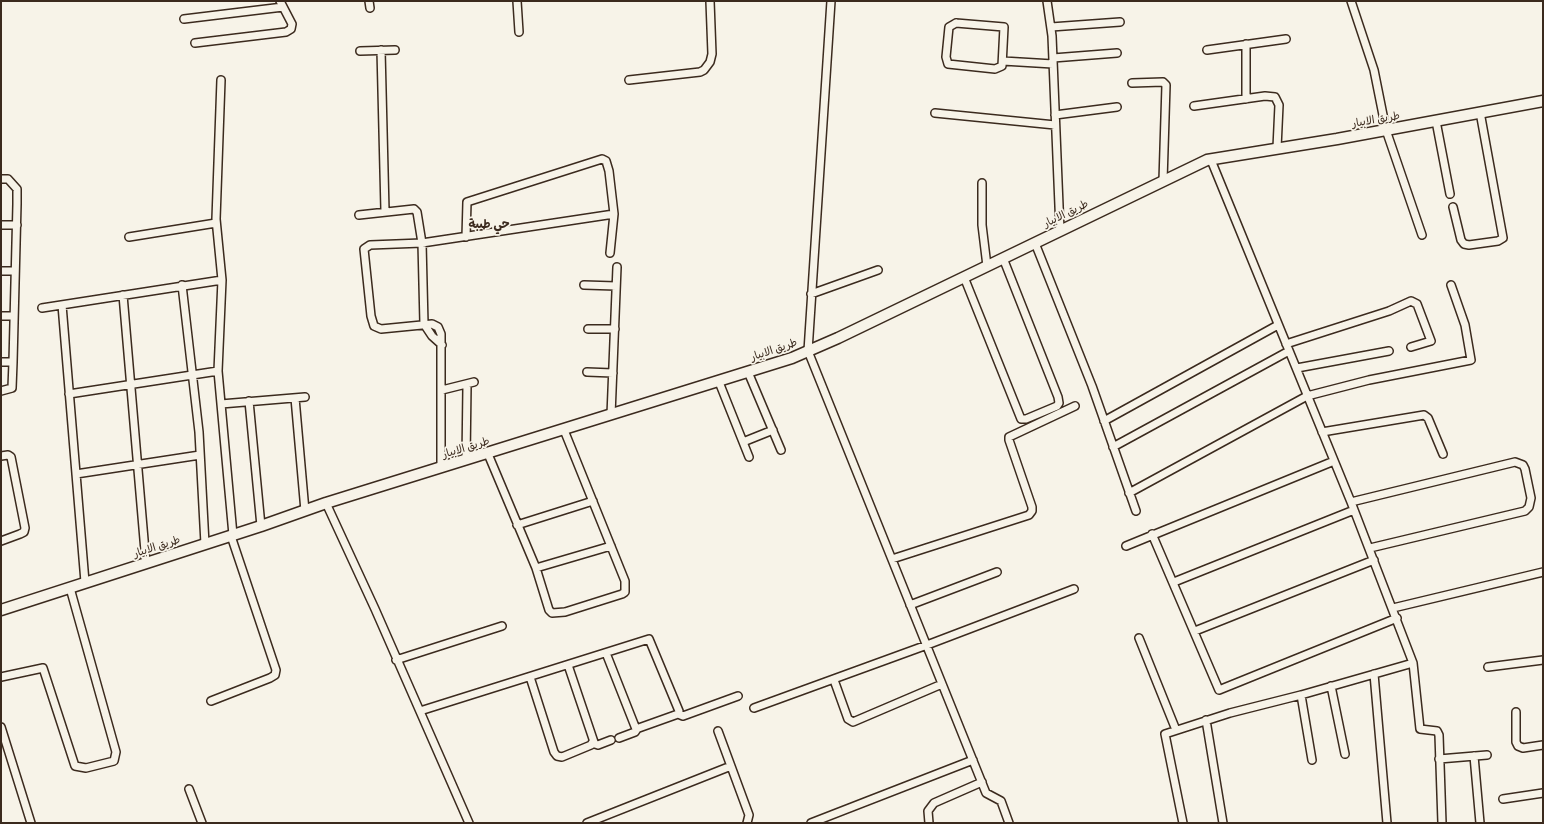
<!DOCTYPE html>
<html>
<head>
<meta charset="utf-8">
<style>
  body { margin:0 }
  #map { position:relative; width:1544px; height:824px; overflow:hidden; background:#f7f3e8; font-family:"Patrick Hand",sans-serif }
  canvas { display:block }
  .frame { position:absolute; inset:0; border:2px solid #3b2a1e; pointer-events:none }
</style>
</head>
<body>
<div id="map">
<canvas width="1544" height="824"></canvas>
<div class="frame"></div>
</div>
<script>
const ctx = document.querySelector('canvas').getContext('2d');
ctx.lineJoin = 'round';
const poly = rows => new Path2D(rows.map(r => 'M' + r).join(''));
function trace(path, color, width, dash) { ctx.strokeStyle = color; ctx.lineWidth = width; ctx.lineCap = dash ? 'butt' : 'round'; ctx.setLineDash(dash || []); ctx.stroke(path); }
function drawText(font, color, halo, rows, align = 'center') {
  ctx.font = font + ' "Patrick Hand","Playpen Sans Arabic",sans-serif'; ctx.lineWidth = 3.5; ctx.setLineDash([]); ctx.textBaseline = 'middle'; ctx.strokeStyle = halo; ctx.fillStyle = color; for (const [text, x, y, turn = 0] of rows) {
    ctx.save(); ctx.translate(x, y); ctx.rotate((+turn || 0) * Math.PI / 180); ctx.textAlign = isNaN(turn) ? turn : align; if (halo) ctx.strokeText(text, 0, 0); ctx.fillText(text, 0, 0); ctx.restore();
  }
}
const street = poly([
  [369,1,370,8],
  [517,1,519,32],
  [831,1,808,351,986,793,1001,801,1009,823],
  [1047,1,1052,36,1060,230],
  [1351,1,1374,70,1386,130,1422,235],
  [184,19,283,7],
  [956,23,1004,27,1002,66,995,69,948,64,946,57,949,27,956,23],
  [1051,27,1120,22],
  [195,43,286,32,291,29,292,24,280,1],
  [1246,44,1246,99],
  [381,50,385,211],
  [1207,50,1286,39],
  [360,51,395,50],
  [1053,58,1117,53],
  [1003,61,1053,64],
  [221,80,216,219,222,280,218,371,233,535],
  [629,80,700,72,704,70,710,62,712,54,710,1],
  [1132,83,1163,82,1166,85,1163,181],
  [1194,106,1265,96,1275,97,1279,105,1277,148],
  [935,113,1055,125],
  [1055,115,1117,107],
  [1436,121,1450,194],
  [1,179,8,179,17,189,17,204,13,362,1,362],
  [982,183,982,225,987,266],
  [1453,207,1461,240,1464,244,1469,245,1498,241,1503,238,1480,112],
  [359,215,414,209,417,212,422,243,424,324,432,336,442,345],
  [1,225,17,225],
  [129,237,216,223],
  [466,237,467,202,602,159,606,161,609,171,614,214,610,253],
  [1035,243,1092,386,1136,511],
  [1,271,15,271],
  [964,277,1021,419,1026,419,1057,406,1059,403,1058,397,1003,258],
  [182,285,199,432,205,544],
  [584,285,616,286],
  [811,294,878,270],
  [123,295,146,563],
  [62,305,85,582],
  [42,308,222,280],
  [1,316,14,316],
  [588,329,615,329],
  [1286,344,1389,311,1411,301,1417,304,1431,341,1411,347],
  [1297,368,1389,351],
  [587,372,613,373],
  [748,372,781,450],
  [719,382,749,457],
  [442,390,474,382],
  [1,391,12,388,13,362],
  [69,394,218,371],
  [295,398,305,511],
  [249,401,261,526],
  [221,404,305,397],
  [611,415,617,267],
  [1104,421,1278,325],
  [1322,432,1424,415,1428,418,1443,454],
  [743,442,773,430],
  [1113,447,1289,351],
  [488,454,536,568,549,610,552,613,565,612,622,594,625,592,625,581,564,430],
  [1,456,8,455,11,457,25,528,24,532,20,534,1,541],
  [466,460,467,386],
  [441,468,441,334,438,327,432,324,381,329,374,326,371,316,364,249,370,245,422,243,614,214],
  [76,474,200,455],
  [1129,493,1307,396,1369,380,1471,360,1465,325,1451,285],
  [1351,502,1515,462,1523,465,1525,469,1531,498,1529,507,1525,511,1370,548],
  [326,503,375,609,469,823],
  [517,525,593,501],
  [1152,534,1219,690,1397,618],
  [1126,546,1334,461],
  [892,559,1029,515,1032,511,1032,507,1009,440,1009,437,1075,406],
  [536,568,611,546],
  [1174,582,1354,510],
  [910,605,997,572],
  [1393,608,1543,572],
  [1195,631,1374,560],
  [1139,638,1176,730],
  [396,660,502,626],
  [1413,663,1420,729,1437,731,1439,735,1442,823],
  [1488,667,1543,660],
  [1374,674,1387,823],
  [1,677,43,668,75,766,86,768,114,761,116,752,70,588],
  [530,677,554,752,557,756,562,757,591,745,594,742,568,665],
  [834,680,848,719,853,722,942,684],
  [1331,686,1345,754],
  [1301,695,1312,760],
  [211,701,270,678,275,675,276,670,231,536],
  [754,708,927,645,1074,589],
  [420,711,649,639,679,711,678,714,636,729,606,653],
  [1516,712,1516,742,1518,746,1523,748,1543,745],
  [678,714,683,716,738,696],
  [1206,720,1223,823],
  [1,727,31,823],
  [718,731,749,815,747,823],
  [619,738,635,732,637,729],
  [592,743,598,745,611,740],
  [1474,756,1480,823],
  [1439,759,1487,755],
  [189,789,202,823],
  [1503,799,1543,793],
  [587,823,731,766],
  [811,823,973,760],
  [929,823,928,811,934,803,982,782],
  [1183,823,1165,734,1230,713,1301,695,1413,663,1351,502,1211,160]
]);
const secondary = poly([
  [1,610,261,526,326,503,792,358,838,338,1207,160,1337,139,1543,101]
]);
trace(street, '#3b2a1e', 10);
trace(secondary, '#3b2a1e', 13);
trace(street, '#f7f3e8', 7);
trace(secondary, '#f7f3e8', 10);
drawText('11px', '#3b2a1e', '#f7f3e8', [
  ["طريق الابيار",1376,120,-10],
  ["طريق الابيار",1066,214,-26],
  ["طريق الابيار",774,350,-19],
  ["طريق الابيار",466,448,-17],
  ["طريق الابيار",157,547,-18]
]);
drawText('bold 12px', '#3b2a1e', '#f7f3e8', [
  ["حي طيبة",489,225]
]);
</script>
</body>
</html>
